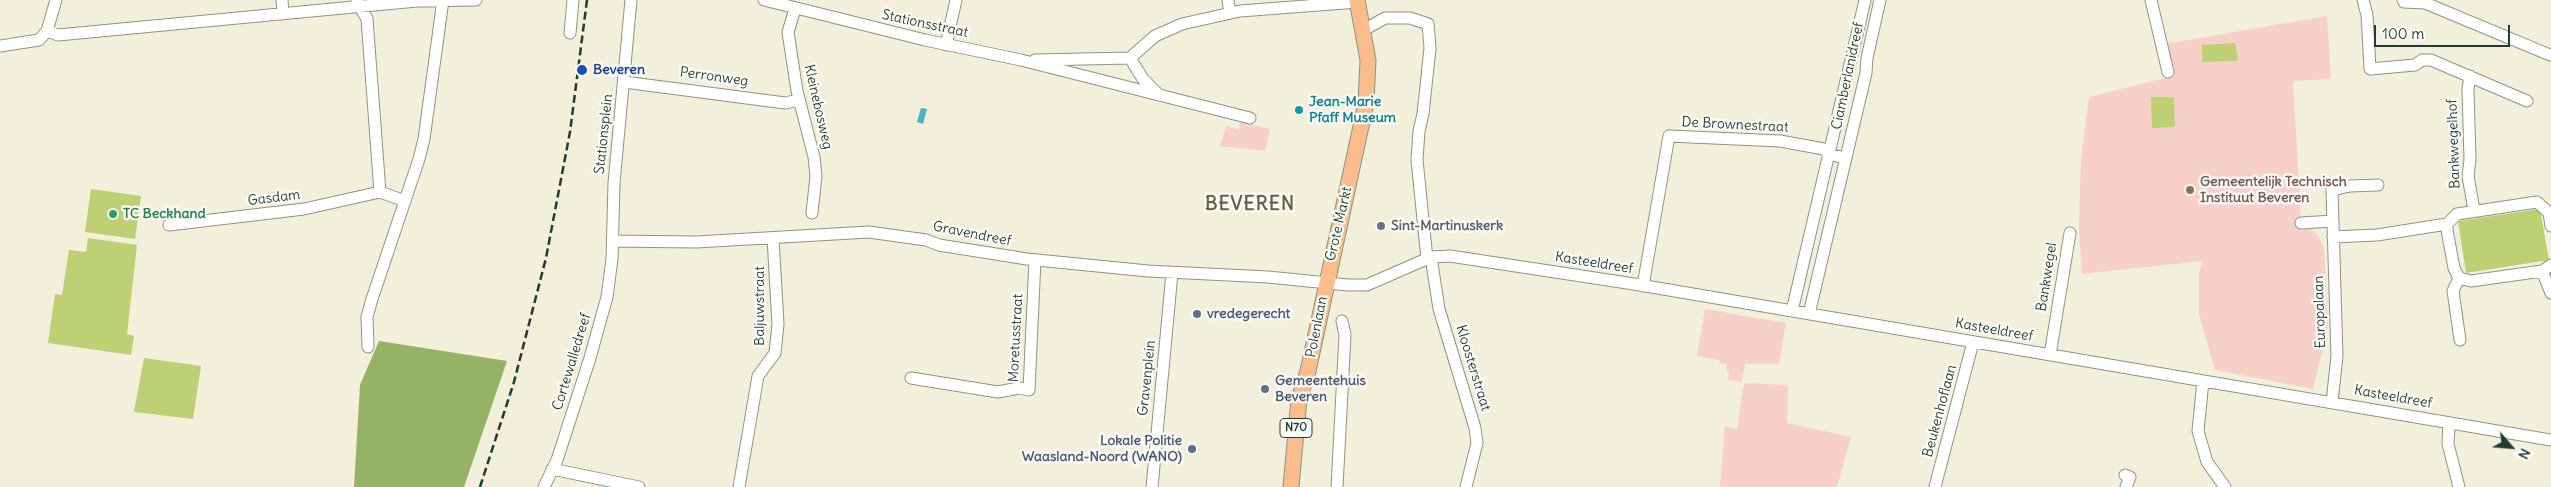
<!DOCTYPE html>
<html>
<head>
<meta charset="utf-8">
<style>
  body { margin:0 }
  #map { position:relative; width:2551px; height:487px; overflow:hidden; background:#f2efdb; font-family:Delius,sans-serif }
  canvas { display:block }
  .north { position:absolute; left:2486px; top:422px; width:50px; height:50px; -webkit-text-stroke:4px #fdfcf7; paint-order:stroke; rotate:117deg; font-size:14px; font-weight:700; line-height:20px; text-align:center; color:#1f3d34 }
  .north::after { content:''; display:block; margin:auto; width:18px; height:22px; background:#1f3d34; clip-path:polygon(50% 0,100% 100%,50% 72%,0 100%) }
  .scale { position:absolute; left:2374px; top:25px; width:136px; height:22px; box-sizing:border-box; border:2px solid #1f3d34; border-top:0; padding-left:6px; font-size:15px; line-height:18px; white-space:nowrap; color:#1f3d34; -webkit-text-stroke:4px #fdfcf7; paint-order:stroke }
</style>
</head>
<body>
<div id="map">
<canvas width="2551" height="487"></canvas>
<div class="north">N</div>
<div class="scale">100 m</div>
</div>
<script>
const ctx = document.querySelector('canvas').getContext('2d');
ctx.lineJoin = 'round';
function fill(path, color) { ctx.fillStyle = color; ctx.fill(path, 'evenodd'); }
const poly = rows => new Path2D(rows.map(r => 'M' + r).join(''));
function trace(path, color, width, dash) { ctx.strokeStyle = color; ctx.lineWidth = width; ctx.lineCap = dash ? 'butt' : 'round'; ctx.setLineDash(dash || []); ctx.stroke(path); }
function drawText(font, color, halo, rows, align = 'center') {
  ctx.font = font + ' Delius,sans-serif'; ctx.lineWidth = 4.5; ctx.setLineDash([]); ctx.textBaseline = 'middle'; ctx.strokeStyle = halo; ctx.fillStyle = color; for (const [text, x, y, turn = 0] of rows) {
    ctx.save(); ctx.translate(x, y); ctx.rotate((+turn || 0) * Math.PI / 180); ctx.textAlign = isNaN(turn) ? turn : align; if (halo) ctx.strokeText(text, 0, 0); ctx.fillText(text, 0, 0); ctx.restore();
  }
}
fill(poly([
  [2327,16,2331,79,2293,81,2301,222,2317,234,2324,247,2328,327,2313,389,2215,370,2199,314,2199,273,2202,261,2082,274,2079,227,2081,158,2089,97,2173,76,2165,44],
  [1240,122,1270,129,1265,151,1220,146,1226,126,1239,130],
  [1705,309,1786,323,1779,364,1745,364,1742,382,1728,380,1729,372,1726,371,1727,364,1719,363,1720,360,1697,356],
  [1744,383,1788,385,1787,423,1851,437,1837,487,1720,487,1725,426,1737,429]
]), '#f7d1c7');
fill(poly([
  [2235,43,2238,60,2236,61,2202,62,2202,45],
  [2151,97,2174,97,2175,127,2152,128],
  [91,189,141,196,135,239,85,232],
  [2540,209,2549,260,2466,273,2458,221],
  [88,238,137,245,127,334,134,336,131,355,48,343,55,294,62,295,69,250,86,252],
  [144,358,201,366,193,419,134,412]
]), '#bdd073');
fill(poly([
  [379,341,507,361,464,487,354,487,360,385]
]), '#96b265');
fill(poly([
  [921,108,927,109,923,124,917,122]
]), '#4ab3c9');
const minor = poly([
  [282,0,283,14],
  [764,0,925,40,1021,60,1250,118],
  [1228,0,1230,13],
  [2151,0,2168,72],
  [2363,0,2367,15,2370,69,2415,65,2422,60,2431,60,2527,101],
  [2403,0,2404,2,2425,3,2550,55],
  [795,9,788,32,797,91,814,157,816,176,812,213],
  [1369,27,1385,18,1410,18,1428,24,1430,48,1423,114,1419,131,1417,160,1427,259],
  [47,31,58,35,417,1,476,0],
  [570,33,573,0],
  [946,45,956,0],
  [0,46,39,40,47,31,56,0],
  [1130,58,1155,36,1182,24,1240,11,1358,2],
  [1035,60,1130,58,1143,79,1159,95],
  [2470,76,2468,89,2470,160,2468,176,2474,210],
  [624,82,785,103,799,100],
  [380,192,405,201],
  [2301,223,2333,221],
  [169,225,304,209,380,192,367,19,357,1],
  [2551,226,2549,213,2537,202,2457,214,2447,224,2447,230,2454,268,2459,278,2471,281,2542,271,2551,265],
  [2333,237,2377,235,2447,224],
  [613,241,696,242,869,232,926,240,939,245,1027,259,1148,271,1268,277,1348,285,1367,285,1431,257,1450,256,1634,284,2551,440],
  [1431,257,1439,309,1475,428,1477,443,1466,487],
  [2542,271,2551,293],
  [2459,278,2453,291,2460,340],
  [1643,286,1669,136,1780,141,1824,149,1829,154,1845,158],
  [1792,311,1865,0],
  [1809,314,1866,73,1867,58,1880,0],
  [368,347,367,317,372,299,419,159,424,139,443,0],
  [2050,355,2070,233],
  [911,378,998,392,1019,388,1029,390,1035,260],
  [2203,381,2198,431,2207,462,2225,487],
  [2332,402,2337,356,2332,190,2350,186,2378,185],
  [2449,423,2448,444,2459,487],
  [552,469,639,487],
  [2125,475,2130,477,2126,487],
  [544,487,557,460,590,358,607,297,612,259,614,183,631,0],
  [739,487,758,376,775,353,778,324,773,238],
  [1152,487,1172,273],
  [1337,487,1345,335,1342,321],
  [1935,487,1973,342]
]);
const major = poly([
  [1291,487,1299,399,1308,371,1366,103,1368,60,1357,0]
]);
trace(minor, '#889688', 13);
trace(major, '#889688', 17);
trace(minor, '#fff', 11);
trace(major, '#fabc8b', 15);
trace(poly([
  [480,487,514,382,546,258,570,132,587,0]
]), '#1f3d34', 2.5, [8, 4]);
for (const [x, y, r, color] of [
  [582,70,6,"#1a4fb4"],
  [1299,110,5,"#0f9aa8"],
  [2190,190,5,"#8d6e63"],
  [113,214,5,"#2e9e5b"],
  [1381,226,5,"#6b7280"],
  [1197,314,5,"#5c6f8a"],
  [1265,389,5,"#5c6f8a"],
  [1192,449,5,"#5c6f8a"]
]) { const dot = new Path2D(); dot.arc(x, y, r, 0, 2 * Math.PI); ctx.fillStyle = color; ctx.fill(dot); trace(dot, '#fdfcf7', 2); }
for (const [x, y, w] of [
  [1296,428,32]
]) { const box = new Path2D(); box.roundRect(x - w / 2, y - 9.5, w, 19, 4); ctx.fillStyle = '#fdfcf7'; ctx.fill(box); trace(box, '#1f3d34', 1); }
drawText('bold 12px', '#1f3d34', null, [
  ["N70",1296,428]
]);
drawText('14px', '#1f3d34', '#fdfcf7', [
  ["Stationsstraat",925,24,12],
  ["Ciamberlanidreef",1848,76,-78],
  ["Perronweg",714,77,8],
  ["Kleinebosweg",818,107,77],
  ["De Brownestraat",1735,125,3],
  ["Stationsplein",604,134,-84],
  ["Bankwegelhof",2454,144,-92],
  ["Gasdam",274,198,-7],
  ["Grote Markt",1339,224,-77],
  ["Gravendreef",972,234,11],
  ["Kasteeldreef",1594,263,9],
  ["Bankwegel",2047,277,-81],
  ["Baljuwstraat",760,306,-90],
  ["Europalaan",2320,312,-92],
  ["Polenlaan",1317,327,-79],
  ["Kasteeldreef",1994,330,10],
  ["Moretusstraat",1016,338,-87],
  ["Cortewalledreef",572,362,-73],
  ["Kloosterstraat",1473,368,73],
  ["Gravenplein",1147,378,-84],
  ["Kasteeldreef",2393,397,10],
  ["Beukenhoflaan",1940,411,-75]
]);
drawText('bold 14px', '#164399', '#fdfcf7', [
  ["Beveren",593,70]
], 'left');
drawText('bold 14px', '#0d838f', '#fdfcf7', [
  ["Jean-Marie",1309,102],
  ["Pfaff Museum",1309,118]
], 'left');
drawText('bold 14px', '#785e54', '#fdfcf7', [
  ["Gemeentelijk Technisch",2200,182],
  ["Instituut Beveren",2200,198]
], 'left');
drawText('bold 14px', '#27864d', '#fdfcf7', [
  ["TC Beckhand",123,214]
], 'left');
drawText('bold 14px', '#5b616d', '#fdfcf7', [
  ["Sint-Martinuskerk",1391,226]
], 'left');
drawText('bold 14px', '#4e5e75', '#fdfcf7', [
  ["vredegerecht",1207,314],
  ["Gemeentehuis",1275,381],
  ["Beveren",1275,397],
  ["Lokale Politie",1182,441,"right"],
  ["Waasland-Noord (WANO)",1182,457,"right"]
], 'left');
ctx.letterSpacing = '1px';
drawText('bold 19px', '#665f4b', '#fdfcf7', [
  ["BEVEREN",1250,205]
]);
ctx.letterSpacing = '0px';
</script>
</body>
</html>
